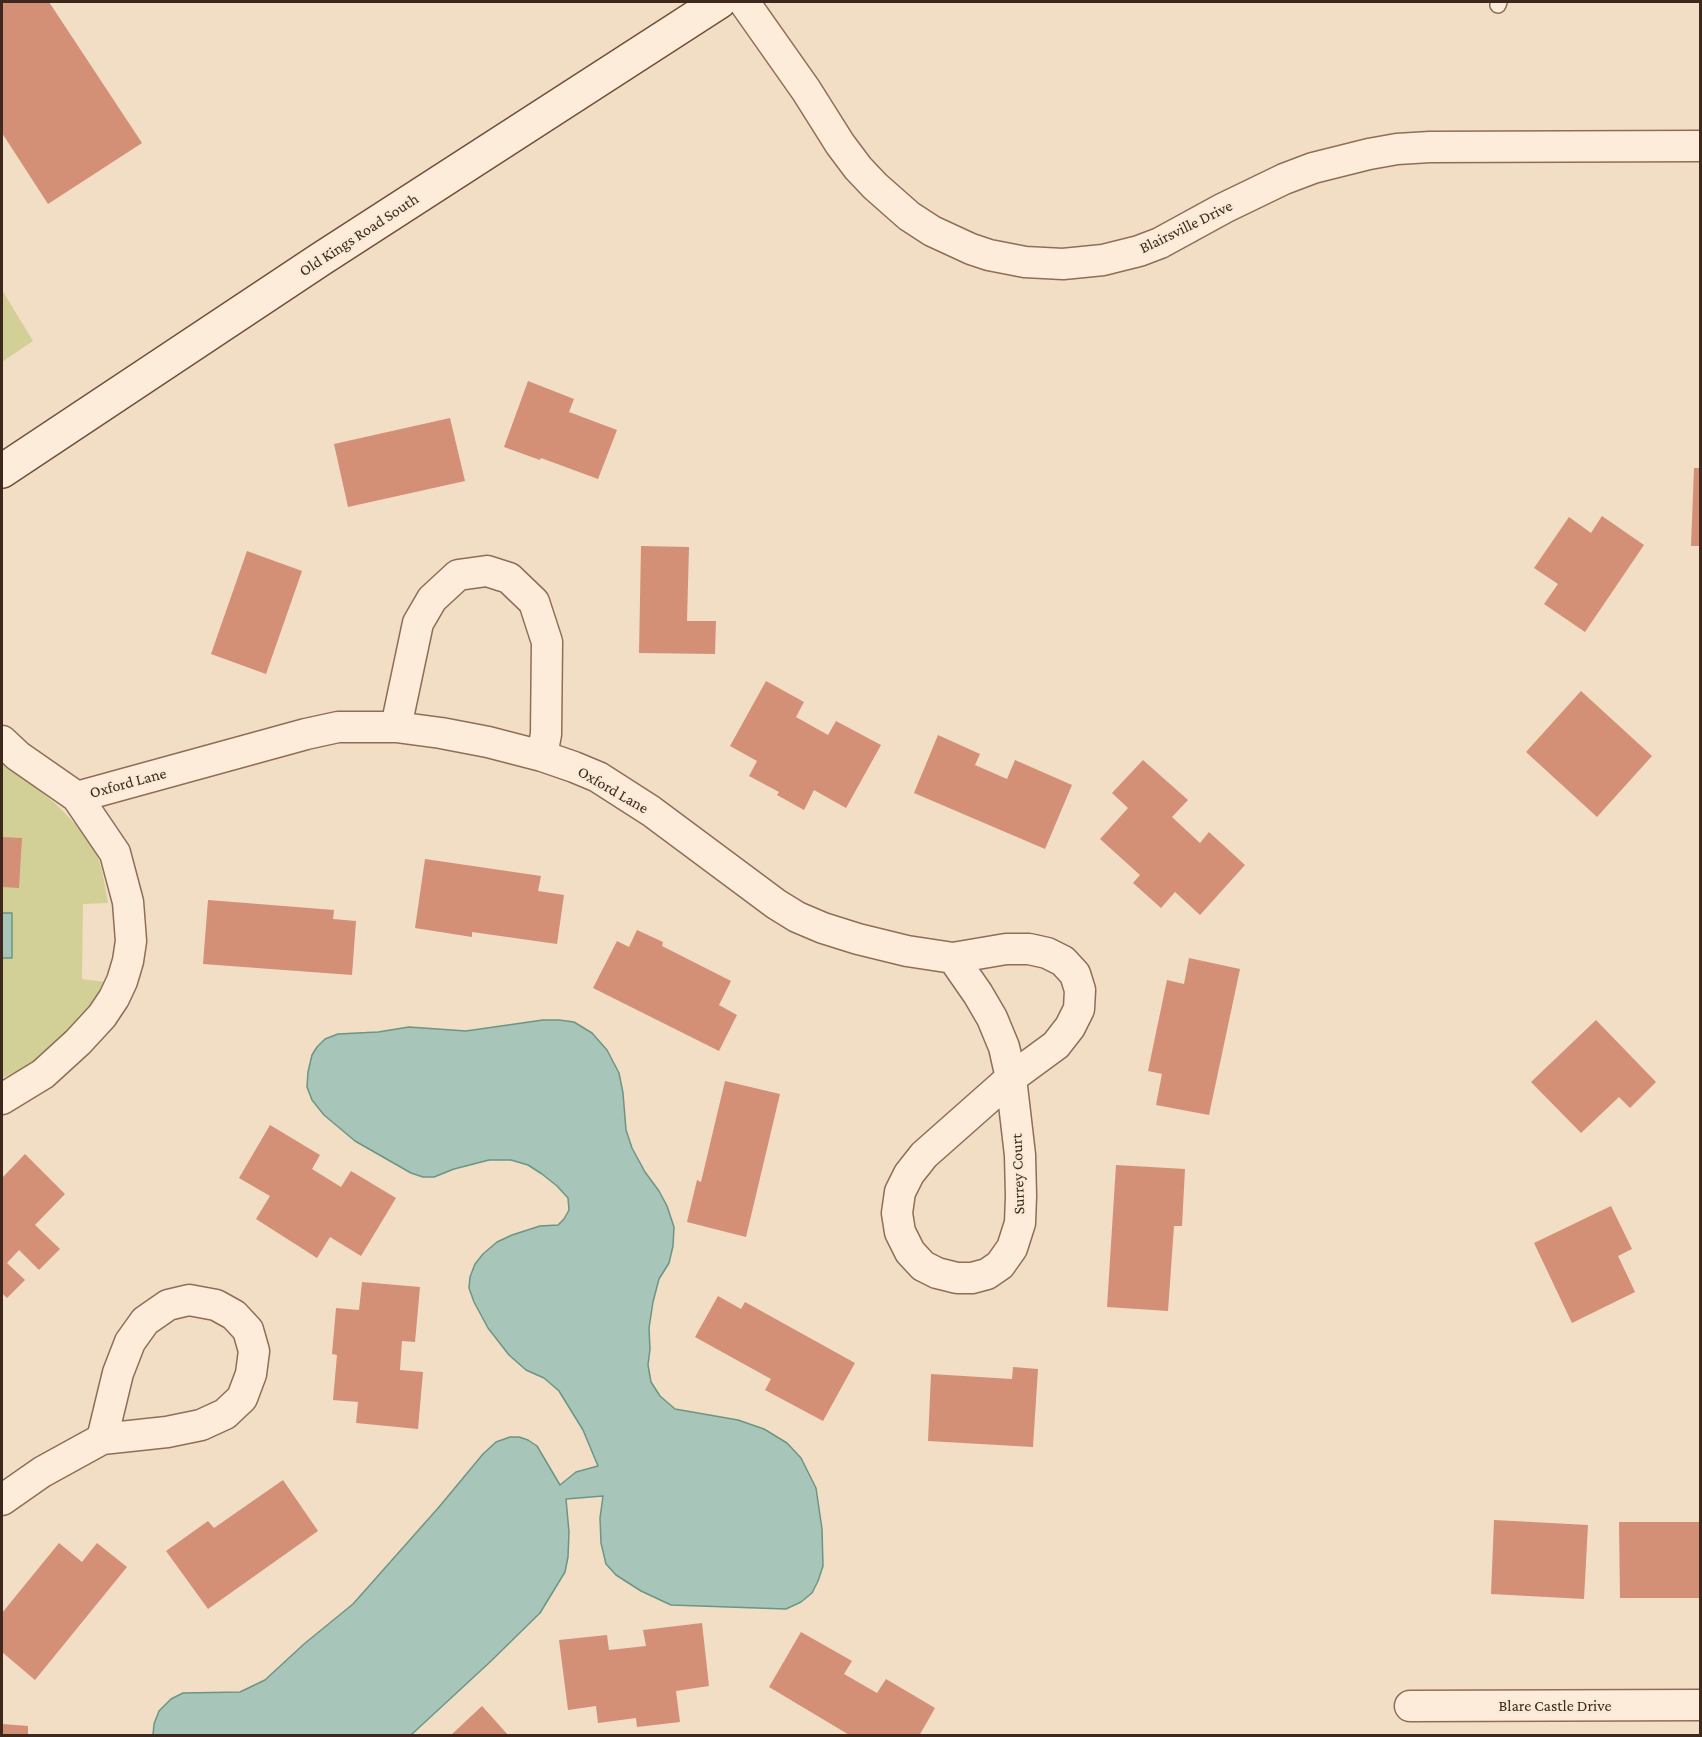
<!DOCTYPE html>
<html>
<head>
<meta charset="utf-8">
<style>
  body { margin:0 }
  #map { position:relative; width:1702px; height:1737px; overflow:hidden; background:#f2dec5; font-family:"Crimson Pro",serif }
  canvas { display:block }
  .frame { position:absolute; inset:0; border:3px solid #3e281e; pointer-events:none }
</style>
</head>
<body>
<div id="map">
<canvas width="1702" height="1737"></canvas>
<div class="frame"></div>
</div>
<script>
const ctx = document.querySelector('canvas').getContext('2d');
ctx.lineJoin = 'round';
function fill(path, color) { ctx.fillStyle = color; ctx.fill(path, 'evenodd'); }
const poly = rows => new Path2D(rows.map(r => 'M' + r).join(''));
function trace(path, color, width, dash) { ctx.strokeStyle = color; ctx.lineWidth = width; ctx.lineCap = dash ? 'butt' : 'round'; ctx.setLineDash(dash || []); ctx.stroke(path); }
function drawText(font, color, halo, rows, align = 'center') {
  ctx.font = font + ' "Crimson Pro",serif'; ctx.lineWidth = 4.5; ctx.setLineDash([]); ctx.textBaseline = 'middle'; ctx.strokeStyle = halo; ctx.fillStyle = color; for (const [text, x, y, turn = 0] of rows) {
    ctx.save(); ctx.translate(x, y); ctx.rotate((+turn || 0) * Math.PI / 180); ctx.textAlign = isNaN(turn) ? turn : align; if (halo) ctx.strokeText(text, 0, 0); ctx.fillText(text, 0, 0); ctx.restore();
  }
}
fill(poly([
  [2,290,33,341,2,362],
  [2,760,57,805,83,832,97,854,103,875,108,903,83,904,82,979,106,982,91,1005,67,1034,27,1067,2,1078]
]), '#d2d097');
const water = poly([
  [2,913,12,913,12,958,2,958,2,913],
  [543,1020,559,1020,574,1022,592,1033,607,1050,619,1073,623,1093,626,1130,632,1148,645,1172,659,1191,667,1206,674,1227,673,1246,669,1263,659,1279,653,1302,649,1328,650,1349,648,1365,651,1382,660,1396,675,1409,738,1420,764,1429,787,1443,801,1458,816,1488,822,1529,823,1566,818,1581,812,1593,801,1602,786,1609,671,1605,641,1591,616,1575,606,1564,601,1543,600,1518,603,1496,566,1499,569,1532,568,1557,565,1572,540,1613,490,1662,411,1735,153,1735,154,1724,159,1711,171,1699,183,1693,240,1692,265,1680,304,1644,353,1604,439,1507,483,1454,496,1442,510,1437,519,1437,528,1440,537,1446,560,1485,576,1472,598,1466,583,1430,559,1391,544,1378,526,1370,509,1355,488,1328,474,1302,469,1288,470,1277,475,1264,483,1254,497,1242,512,1235,540,1226,558,1225,564,1219,569,1210,568,1198,557,1186,542,1174,528,1165,511,1160,489,1160,454,1169,434,1177,423,1177,411,1173,355,1141,324,1115,312,1100,307,1087,308,1072,312,1055,317,1047,325,1039,338,1034,378,1032,409,1027,466,1031,543,1020]
]);
fill(water, '#a7c5b8');
trace(water, '#6c9584', 1.5);
fill(poly([
  [2,2,49,2,142,143,48,204,2,133],
  [528,381,574,399,569,412,617,430,598,479,541,458,540,460,504,447],
  [450,418,465,481,348,507,334,444],
  [1694,468,1700,468,1700,546,1691,546],
  [1602,516,1644,545,1585,632,1544,604,1558,584,1534,568,1569,517,1591,533],
  [641,546,689,547,687,621,716,621,715,654,639,653],
  [247,551,302,571,266,674,211,654],
  [766,681,804,702,796,717,828,735,836,721,881,745,846,808,814,790,804,810,777,795,779,792,749,776,757,761,730,746],
  [1581,691,1652,756,1597,817,1526,752],
  [938,735,980,754,975,765,1007,779,1015,760,1072,785,1045,849,914,793],
  [1143,760,1188,800,1172,817,1200,843,1209,832,1245,865,1200,915,1175,892,1161,908,1133,883,1140,875,1100,839,1128,808,1112,793],
  [2,837,22,838,19,888,2,887],
  [425,859,541,876,538,891,564,895,557,944,472,932,472,937,415,928],
  [208,900,334,910,333,919,356,921,352,975,203,964],
  [637,930,663,942,662,946,731,981,719,1005,737,1015,719,1051,593,988,617,941,629,947],
  [1189,958,1240,969,1209,1115,1156,1105,1162,1074,1148,1071,1167,980,1184,984],
  [1596,1020,1656,1082,1630,1108,1619,1097,1581,1133,1531,1082],
  [725,1081,780,1094,746,1237,687,1222,697,1180,701,1182],
  [270,1125,320,1155,312,1169,341,1187,351,1171,396,1198,361,1256,330,1237,317,1258,256,1219,270,1196,239,1178],
  [25,1154,65,1194,35,1225,60,1249,39,1270,19,1250,7,1263,25,1280,7,1298,2,1293,2,1178],
  [1116,1165,1185,1169,1182,1226,1174,1226,1168,1311,1107,1307],
  [1611,1206,1632,1249,1618,1256,1635,1292,1572,1323,1534,1243],
  [362,1282,420,1287,415,1342,402,1341,400,1370,423,1372,418,1429,356,1423,358,1402,333,1400,337,1355,332,1354,336,1308,359,1310],
  [718,1296,741,1309,745,1302,855,1363,823,1421,765,1390,771,1379,695,1337],
  [1013,1367,1038,1369,1033,1447,928,1441,931,1374,1012,1379],
  [283,1480,318,1531,208,1609,166,1551,208,1521,214,1528],
  [1494,1520,1588,1525,1584,1599,1491,1594],
  [1619,1522,1700,1522,1700,1598,1620,1598],
  [59,1543,82,1562,97,1543,127,1567,35,1680,2,1652,2,1613],
  [702,1623,709,1686,676,1691,680,1722,637,1727,636,1718,598,1723,596,1706,568,1710,559,1640,607,1635,609,1650,646,1646,643,1630],
  [801,1632,852,1661,844,1674,877,1693,886,1679,935,1708,919,1736,851,1736,769,1687],
  [482,1706,509,1736,450,1736],
  [2,1724,28,1726,28,1736,2,1736]
]), '#d48f77');
const lane = poly([
  [1498,5,1499,2]
]);
const street = poly([
  [744,2,806,90,840,144,858,168,875,186,909,216,932,231,971,249,989,255,1025,262,1063,264,1103,260,1139,251,1160,243,1224,208,1284,179,1313,168,1369,154,1397,149,1430,147,1700,146],
  [396,727,418,623,432,599,458,575,487,571,509,578,534,602,547,642,546,734,542,756],
  [2,741,18,756,77,797,115,853,128,902,131,941,128,961,122,981,114,998,102,1016,78,1042,43,1074,2,1099],
  [77,797,306,734,338,727,396,727,441,733,488,742,542,756,574,767,598,777,651,811,776,904,797,917,823,928,858,939,907,951,953,958,978,994,992,1018,1004,1047,1011,1078,1020,1155,1021,1196,1020,1223,1012,1248,1000,1265,987,1274,972,1278,957,1278,937,1273,923,1266,910,1252,900,1232,897,1213,900,1192,909,1174,924,1155,1011,1078,1056,1045,1070,1027,1079,1009,1080,990,1075,974,1063,961,1047,953,1029,949,1006,949,953,958],
  [2,1500,42,1472,102,1439,167,1432,201,1425,225,1414,242,1398,251,1374,254,1351,248,1330,234,1315,216,1305,189,1300,168,1305,145,1321,130,1342,118,1373,102,1439],
  [1410,1706,1700,1705]
]);
const secondary = poly([
  [2,471,321,259,719,2]
]);
trace(lane, '#906d58', 18);
trace(street, '#906d58', 33);
trace(secondary, '#714e3b', 36);
trace(lane, '#fcecd9', 15);
trace(street, '#fcecd9', 30);
trace(secondary, '#fcecd9', 33);
drawText('16px', '#3e281e', '#f9e9d5', [
  ["Blairsville Drive",1186,227,-26],
  ["Old Kings Road South",359,235,-33],
  ["Oxford Lane",128,783,-15],
  ["Oxford Lane",613,790,30],
  ["Surrey Court",1018,1174,-92],
  ["Blare Castle Drive",1555,1706]
]);
</script>
</body>
</html>
